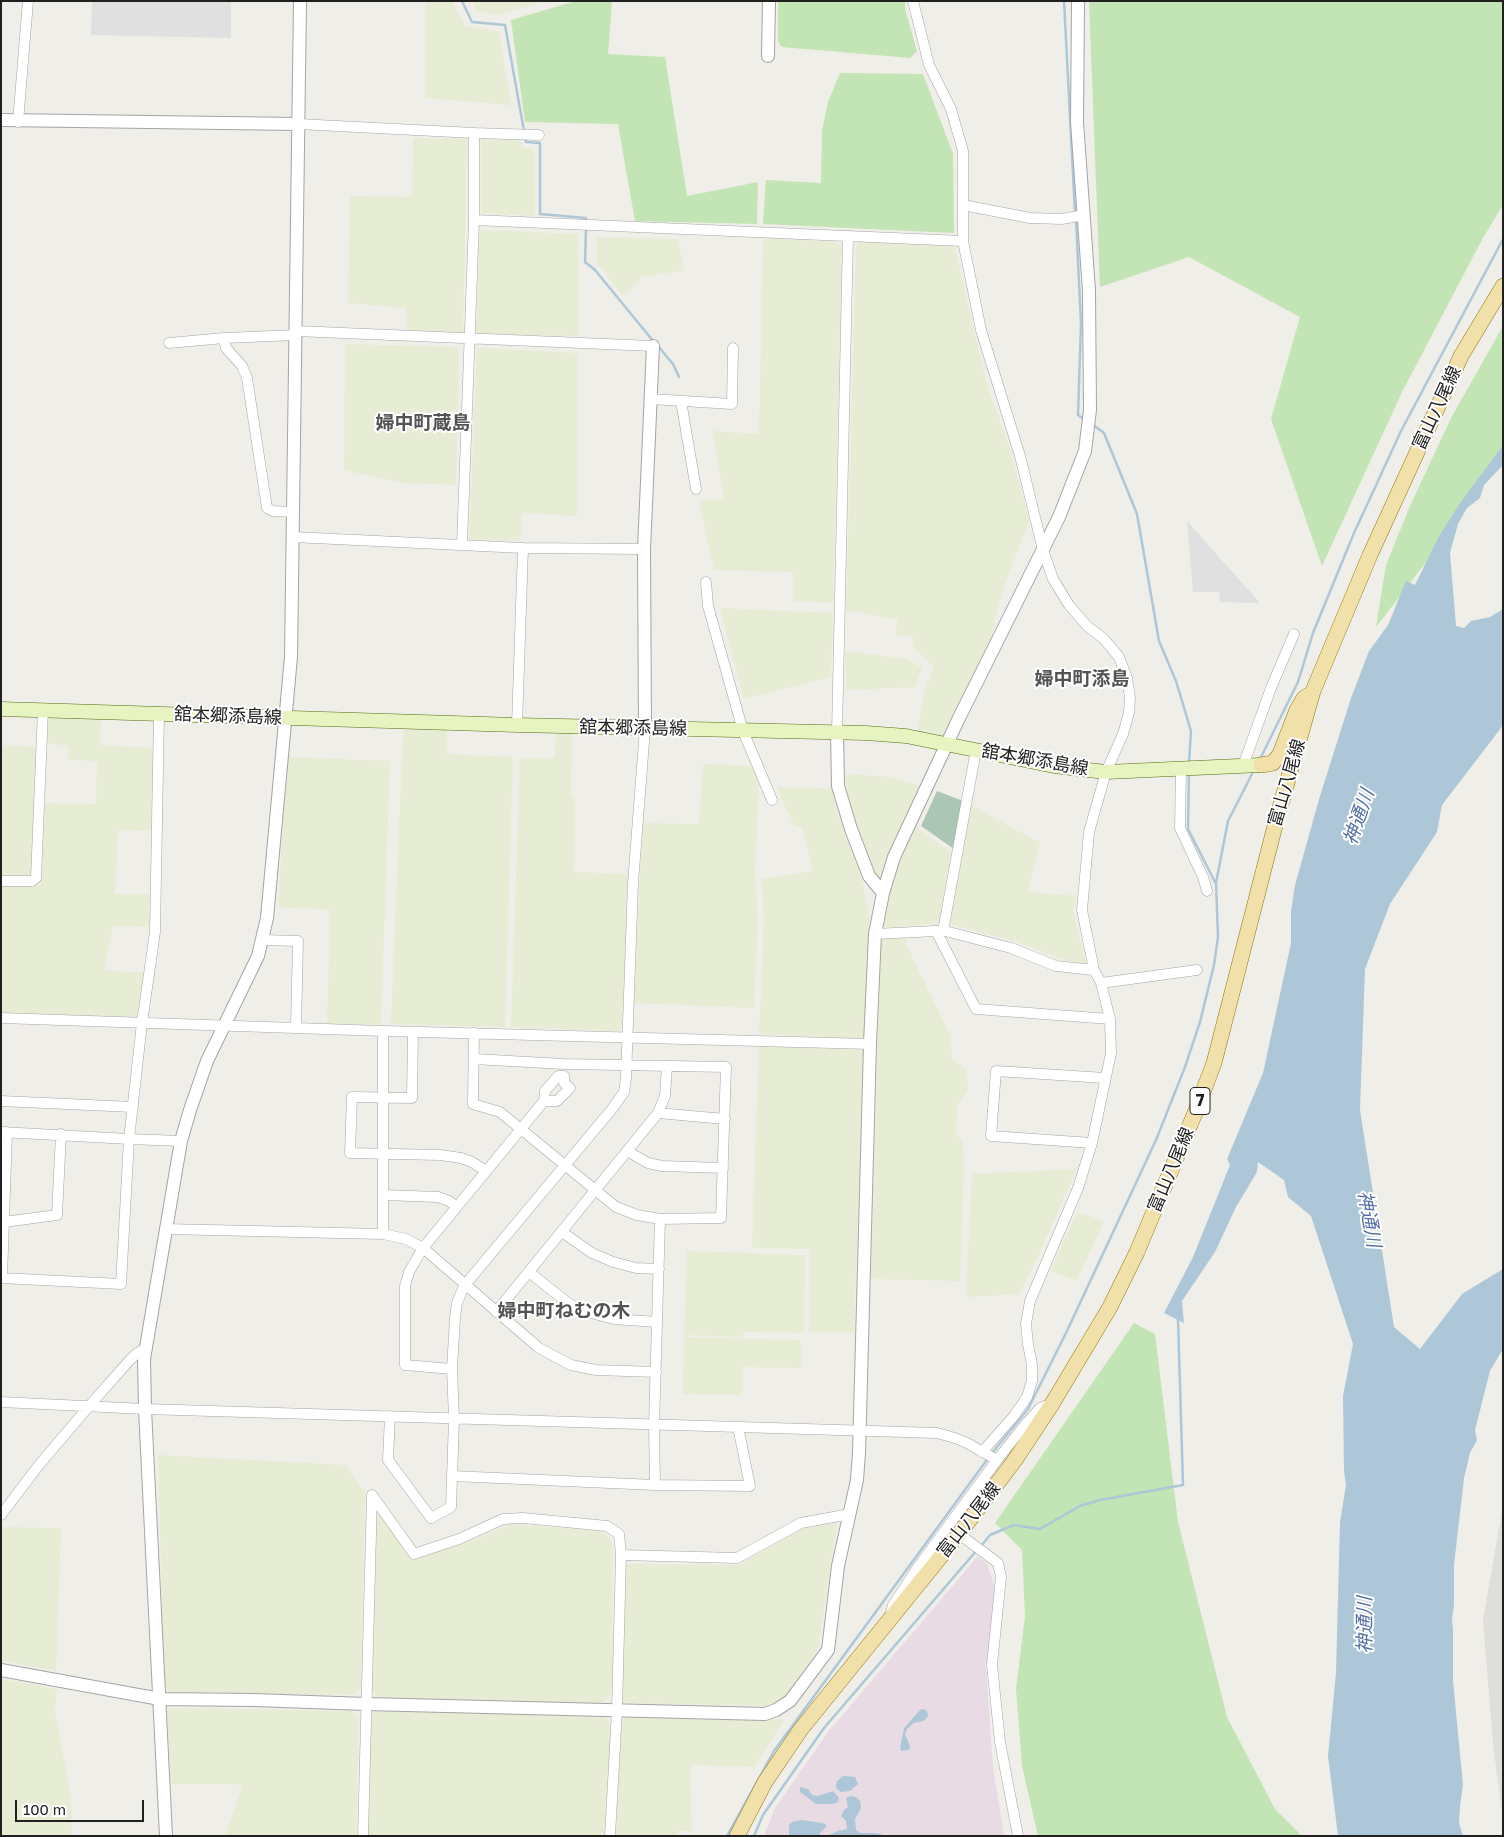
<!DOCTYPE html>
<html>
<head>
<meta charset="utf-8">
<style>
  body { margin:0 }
  #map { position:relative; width:1504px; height:1837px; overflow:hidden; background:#f0eee8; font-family:"Golos Text",sans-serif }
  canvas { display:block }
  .frame { position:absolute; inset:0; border:2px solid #202020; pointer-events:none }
  .scale { position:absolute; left:15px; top:1800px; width:129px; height:22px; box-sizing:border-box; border:2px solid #202020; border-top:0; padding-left:6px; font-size:15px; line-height:18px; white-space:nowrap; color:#202020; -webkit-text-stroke:4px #fff; paint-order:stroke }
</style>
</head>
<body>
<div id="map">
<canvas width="1504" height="1837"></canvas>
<div class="frame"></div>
<div class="scale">100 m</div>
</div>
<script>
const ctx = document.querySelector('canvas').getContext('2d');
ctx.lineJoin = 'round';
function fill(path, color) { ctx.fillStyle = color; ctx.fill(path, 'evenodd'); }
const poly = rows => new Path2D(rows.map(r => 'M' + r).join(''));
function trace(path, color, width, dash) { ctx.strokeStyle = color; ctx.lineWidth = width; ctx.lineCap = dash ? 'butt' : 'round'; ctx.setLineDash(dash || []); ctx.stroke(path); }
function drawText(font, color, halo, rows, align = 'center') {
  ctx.font = font + ' "Golos Text","Noto Sans JP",sans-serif'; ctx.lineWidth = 4; ctx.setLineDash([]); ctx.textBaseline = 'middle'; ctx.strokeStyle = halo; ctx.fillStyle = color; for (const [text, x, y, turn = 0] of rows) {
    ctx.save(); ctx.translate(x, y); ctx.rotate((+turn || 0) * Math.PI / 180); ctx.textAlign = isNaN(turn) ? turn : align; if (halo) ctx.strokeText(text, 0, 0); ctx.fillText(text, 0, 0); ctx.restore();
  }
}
fill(poly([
  [978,1556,987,1564,996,1590,986,1668,993,1767,1004,1836,764,1836,775,1808,828,1732]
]), '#e8dbe3');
fill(poly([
  [1503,1506,1503,1823,1493,1743,1483,1620]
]), '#dfded9');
fill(poly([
  [426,1,452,1,465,26,499,31,511,105,425,98],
  [473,1,545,1,498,15,477,11],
  [413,138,467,139,463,333,407,331,406,308,348,303,350,196,412,197],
  [481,139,520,140,522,147,534,149,535,216,481,213],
  [480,230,578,234,578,336,476,334],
  [597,237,678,239,684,270,642,277,623,296,597,263],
  [763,238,837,242,842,248,833,603,793,601,793,572,714,570,699,502,724,498,713,431,759,434],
  [859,242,954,245,987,385,1009,445,1029,521,1001,594,978,694,947,740,917,733,924,693,934,667,912,646,914,638,895,634,898,620,846,610,856,247],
  [345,344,459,347,456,485,403,483,344,470],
  [477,348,577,353,577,516,522,513,520,541,469,539],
  [720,608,833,613,831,677,744,699],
  [845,651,908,659,922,668,915,687,846,690],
  [50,715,101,716,100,745,155,748,153,831,118,830,115,894,150,894,149,927,113,926,104,970,146,973,141,1014,136,1018,1,1014,1,884,41,885,45,803,96,804,97,761,68,760,69,746,47,743,48,719],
  [406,728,447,730,447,754,513,757,505,1027,393,1024,391,1022,403,733],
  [556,733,572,733,571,798,575,798,574,872,628,874,622,1027,619,1031,511,1027,520,758,555,758],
  [1,745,38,747,34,872,28,877,1,876],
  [287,757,390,761,381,1020,379,1025,327,1024,330,910,278,907],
  [703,764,752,766,759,779,755,874,758,918,754,1008,633,1003,643,823,699,824],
  [846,774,889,777,934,790,916,827,951,852,939,923,884,928,877,878,854,820,847,796],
  [776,787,832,788,837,813,857,863,863,885,870,921,865,1033,862,1039,759,1034,764,917,761,879,813,871,802,826,795,827],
  [971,805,1040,843,1028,892,1076,896,1073,911,1086,963,1081,964,1055,957,1017,942,952,925,950,923],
  [907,936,906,944,951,1037,952,1058,966,1070,968,1089,957,1107,956,1132,963,1144,964,1170,960,1281,871,1279,881,941,883,938],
  [759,1046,859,1050,863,1053,854,1333,809,1332,810,1249,752,1248],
  [1077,1169,1038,1256,1019,1294,969,1297,966,1294,972,1174],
  [1078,1212,1104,1221,1077,1281,1051,1271,1067,1233],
  [687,1251,805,1255,804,1333,743,1332,743,1337,684,1335],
  [684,1337,799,1340,801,1343,801,1368,743,1367,742,1395,683,1394],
  [158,1455,345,1465,365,1492,361,1687,353,1695,171,1692,164,1688],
  [377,1510,415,1559,469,1542,509,1524,600,1531,612,1540,613,1693,602,1703,379,1698,371,1690],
  [837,1523,818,1649,785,1697,771,1706,621,1703,626,1564,738,1565,804,1528],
  [1,1527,61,1528,56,1671,1,1661],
  [1,1679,57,1689,55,1711,71,1797,72,1836,1,1836],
  [167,1708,351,1711,359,1717,356,1836,225,1836,242,1787,236,1784,171,1784],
  [376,1709,604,1716,611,1724,604,1836,367,1836,370,1716],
  [621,1716,784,1720,754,1767,690,1765,692,1831,678,1831,678,1836,616,1836]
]), '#e7ecd5');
fill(poly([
  [576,1,612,1,608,54,665,57,687,196,758,182,757,224,635,221,618,124,525,122,511,20],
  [778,1,905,1,905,9,917,51,910,58,782,47,778,41],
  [1089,1,1503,1,1503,205,1483,238,1403,390,1322,566,1271,419,1300,317,1189,257,1100,287],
  [840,73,923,74,953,154,954,233,763,224,766,180,821,183,822,131,828,102],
  [1503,326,1503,448,1427,561,1376,627,1386,565,1410,506,1451,418],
  [1134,1323,1155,1334,1178,1522,1227,1717,1275,1809,1302,1836,1038,1836,1022,1766,1016,1689,1025,1616,1022,1550,995,1523]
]), '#c3e4b4');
fill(poly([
  [937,791,963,801,954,849,921,826]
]), '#abc6b4');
fill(poly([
  [92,1,231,1,231,38,91,35],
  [1187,521,1260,603,1220,602,1219,592,1193,592]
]), '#e0e0e0');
fill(poly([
  [1503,445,1503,465,1484,485,1480,498,1467,508,1458,524,1450,553,1456,626,1464,628,1471,621,1490,617,1503,609,1503,722,1501,728,1442,805,1437,832,1390,904,1365,969,1360,1110,1394,1327,1420,1349,1462,1294,1503,1269,1503,1349,1490,1371,1475,1430,1477,1440,1470,1453,1464,1478,1454,1565,1454,1605,1452,1618,1453,1631,1453,1681,1463,1785,1460,1806,1459,1823,1463,1836,1338,1836,1328,1756,1336,1673,1340,1522,1346,1485,1344,1471,1343,1396,1353,1344,1311,1216,1288,1197,1284,1180,1258,1162,1257,1172,1236,1207,1215,1252,1182,1301,1184,1323,1164,1313,1193,1257,1230,1165,1227,1159,1263,1073,1291,943,1291,911,1295,885,1320,796,1351,698,1369,651,1388,625,1406,581,1415,585,1438,538,1458,506],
  [921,1709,926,1710,928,1715,927,1718,923,1721,914,1723,907,1729,905,1734,910,1746,909,1750,901,1751,900,1748,904,1728],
  [843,1776,855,1777,858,1784,850,1791,841,1792,836,1788,836,1785,837,1781],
  [800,1787,808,1789,812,1795,818,1796,833,1791,839,1798,838,1802,833,1804,816,1804,800,1792],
  [850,1796,856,1797,860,1801,861,1808,855,1819,856,1830,860,1833,874,1833,881,1834,882,1836,827,1836,838,1831,847,1829,846,1821,841,1816,844,1810,848,1807,846,1798],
  [802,1820,822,1823,826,1824,826,1827,820,1833,820,1836,789,1836,789,1825,792,1822]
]), '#adc7d8');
trace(poly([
  [462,1,472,22,505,25,524,131],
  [1064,1,1075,213],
  [525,136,526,142,540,143,540,214,586,218,586,223],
  [1076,219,1081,324,1078,415,1085,420],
  [586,228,585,262,595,270,654,342],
  [658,346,673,364,679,377],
  [1092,424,1104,433,1137,514,1159,641,1176,681,1191,731,1189,763],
  [1260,759,1298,682,1313,633,1354,533,1401,431,1503,239],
  [1189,773,1188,829,1215,882],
  [992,1453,1028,1409,1067,1331,1156,1140,1185,1067,1200,1022,1214,965,1218,937,1216,883,1228,821,1254,770],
  [981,1546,990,1535,1014,1525,1040,1529,1080,1506,1100,1500,1183,1485,1178,1319],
  [727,1836,774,1751,989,1457],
  [754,1836,763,1815,824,1728,977,1550]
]), '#adc7d8', 2.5);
const minor = poly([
  [913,1,929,65,951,109,963,151,963,241,981,330,1020,456,1043,550,1053,579,1069,605,1087,626,1104,639,1119,657,1127,678,1130,698,1129,713,1123,734,1106,772,1089,832,1082,910,1094,970,1101,983,1110,1019,1111,1053,1092,1143,1078,1188,1030,1301,1026,1324,1028,1344,1032,1365,1032,1381,1027,1397,1014,1416,982,1452],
  [18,122,28,1],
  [298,124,474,133,474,220,462,545],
  [474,133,539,135],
  [963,205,1030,218,1062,219,1084,215],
  [474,220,963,241],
  [296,331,653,346],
  [169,343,224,338],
  [651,399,732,404,733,348],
  [681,401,696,489],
  [293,512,273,511,267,508,247,378,242,366,226,348,224,338,296,335],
  [293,537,523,548,644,549],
  [706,582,708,606,743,731,772,800],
  [159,713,155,932,142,1023,129,1139,181,1141],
  [517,725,523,548],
  [837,732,848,236],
  [1243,766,1271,688,1294,634],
  [1181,768,1180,828,1203,877,1207,891],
  [1,881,32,881,36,878,43,710],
  [943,931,976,750],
  [875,934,936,931],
  [262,940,298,941,296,1028],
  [1094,970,1056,966,1011,948,945,931,936,931,976,1009,1110,1019],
  [1101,983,1197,970],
  [1,1018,383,1031,870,1044],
  [413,1032,412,1098,352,1097,350,1153,440,1155,461,1158,472,1162,486,1171],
  [474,1033,473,1104,500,1112,616,1207,637,1215,660,1219,721,1218,726,1067,564,1064,474,1059],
  [1,1101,133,1107],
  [658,1113,725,1119],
  [1,1132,129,1139,121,1284,1,1278],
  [1092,1143,991,1136,996,1071,1105,1078],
  [627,1151,648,1163,662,1166,723,1168],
  [383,1195,438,1197,449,1201,457,1207],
  [4,1222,57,1215,61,1134],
  [166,1229,383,1234,406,1239,423,1248,539,1348,571,1365,596,1370,656,1372],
  [562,1232,592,1253,613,1262,636,1268,659,1269],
  [383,1234,383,1031],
  [529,1272,568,1303,583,1311,614,1319,657,1322],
  [2,1278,7,1132],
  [496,1312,658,1113,665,1096,667,1066],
  [452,1369,405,1365,405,1286,409,1272,423,1248,544,1101,545,1091,558,1076,564,1076,564,1083,570,1088,557,1101,544,1101],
  [1,1402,145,1409,937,1433,955,1438,969,1444,997,1460,1024,1426,1040,1408,1051,1404],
  [390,1416,388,1460,431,1518,451,1507,454,1419,452,1369,455,1317,457,1303,464,1286,612,1109,624,1092,626,1078,633,883,645,729],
  [452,1476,655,1485,750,1486,738,1427],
  [655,1485,654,1425,660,1219],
  [372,1495,414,1554,459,1539,503,1519,523,1518,607,1526,619,1534,621,1555,617,1710,610,1836],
  [1,1515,39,1465,90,1405,129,1361,136,1354,146,1348],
  [959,1534,998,1563,1001,1577,992,1665,1000,1742,1018,1836],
  [621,1555,737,1558,801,1523,850,1514],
  [891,1613,893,1605,918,1567,997,1460],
  [363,1836,372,1495]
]);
const tertiary = poly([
  [768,56,769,1],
  [1,120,298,124],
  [645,729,644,549,653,346],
  [883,893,894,857,958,720,1059,517,1085,451,1090,410,1089,291,1077,122,1078,1],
  [1,1670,160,1699,254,1700,366,1704,765,1714,776,1710,790,1701,828,1650,838,1566,857,1480,859,1453,870,1044,875,934,883,893,869,876,851,829,838,786,837,732],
  [166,1836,145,1409,144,1359,181,1141,190,1110,207,1061,258,956,267,918,291,657,300,1]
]);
const secondary = poly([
  [1,709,517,725,866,733,906,736,1054,766,1106,772,1261,765]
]);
const primary = poly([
  [1261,765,1273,763,1280,754,1297,710,1304,698,1309,695],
  [737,1836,765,1782,801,1729,959,1534,1015,1460,1052,1404,1110,1307,1137,1252,1195,1113,1214,1063,1277,818,1313,691,1370,555,1461,356,1503,286]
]);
trace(minor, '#a4a4a4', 11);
trace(tertiary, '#a4a4a4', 14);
trace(secondary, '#536e11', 15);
trace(primary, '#8c7910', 16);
trace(minor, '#fff', 10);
trace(tertiary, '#fff', 12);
trace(secondary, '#e8f3c2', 14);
trace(primary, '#f2e0aa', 15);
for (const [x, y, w] of [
  [1200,1101,20]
]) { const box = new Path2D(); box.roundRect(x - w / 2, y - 13.5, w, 27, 4); ctx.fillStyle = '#fff'; ctx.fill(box); trace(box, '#202020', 1); }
drawText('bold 16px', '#202020', null, [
  ["7",1200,1101]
]);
drawText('18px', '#202020', '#fff', [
  ["富山八尾線",1437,408,-65],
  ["舘本郷添島線",228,716,2],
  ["舘本郷添島線",633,728,1],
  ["舘本郷添島線",1035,760,10],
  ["富山八尾線",1287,783,-74],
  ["富山八尾線",1171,1170,-67],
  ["富山八尾線",969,1520,-52]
]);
drawText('bold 19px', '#535353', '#fff', [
  ["婦中町蔵島",423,423],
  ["婦中町添島",1082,679],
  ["婦中町ねむの木",564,1311]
]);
drawText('italic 19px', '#5670a6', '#fff', [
  ["神通川",1359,817,-71],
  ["神通川",1369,1219,80],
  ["神通川",1365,1625,-90]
]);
</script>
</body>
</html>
